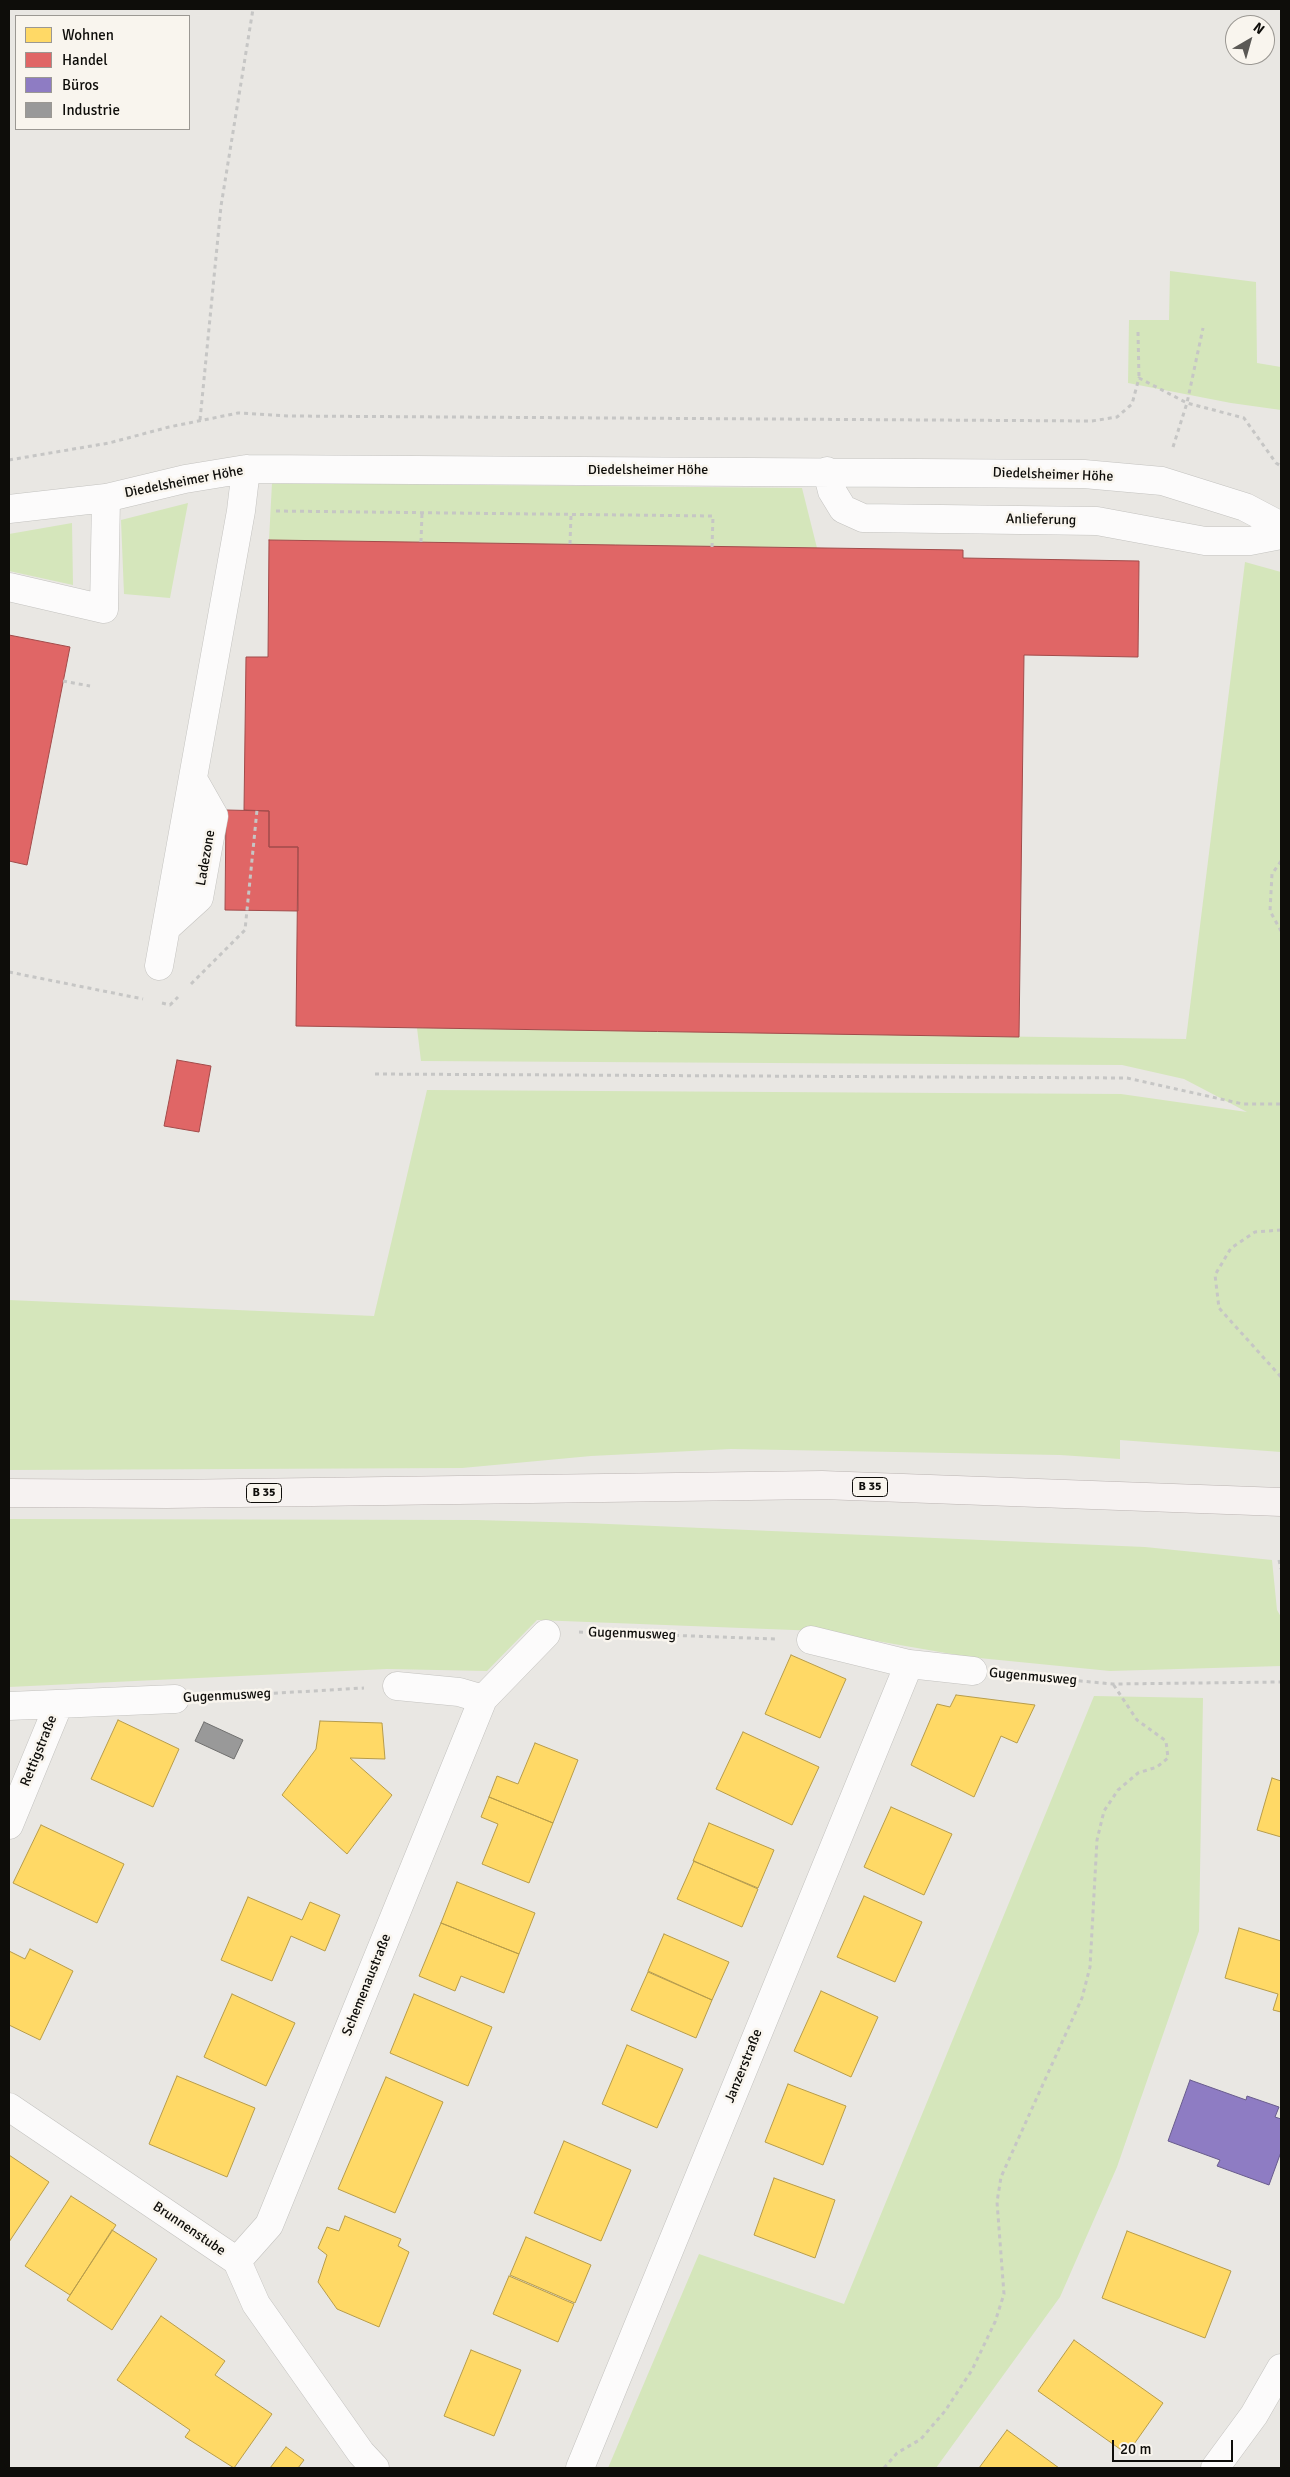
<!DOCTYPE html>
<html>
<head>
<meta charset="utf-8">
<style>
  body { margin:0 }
  #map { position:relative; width:1290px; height:2477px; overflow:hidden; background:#e9e7e3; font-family:Signika,sans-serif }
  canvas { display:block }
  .frame { position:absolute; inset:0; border:10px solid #0e0d0a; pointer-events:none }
  .legend { position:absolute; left:15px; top:15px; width:175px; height:115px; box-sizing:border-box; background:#f9f5ee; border:1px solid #9b9893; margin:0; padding:6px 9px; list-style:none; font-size:15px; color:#0e0d0a }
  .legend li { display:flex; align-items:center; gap:10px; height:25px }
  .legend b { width:25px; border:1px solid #9b9893 }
  .north { position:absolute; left:1225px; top:15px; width:50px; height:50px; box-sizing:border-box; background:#f9f5ee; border:1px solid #9b9893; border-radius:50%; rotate:38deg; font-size:14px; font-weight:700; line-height:20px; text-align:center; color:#0e0d0a }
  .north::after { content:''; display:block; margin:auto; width:18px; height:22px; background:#5b5956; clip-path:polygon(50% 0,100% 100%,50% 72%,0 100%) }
  .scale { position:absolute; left:1112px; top:2440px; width:121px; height:22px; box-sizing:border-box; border:2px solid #0e0d0a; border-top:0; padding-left:6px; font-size:15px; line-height:18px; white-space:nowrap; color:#0e0d0a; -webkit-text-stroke:4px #f9f5ee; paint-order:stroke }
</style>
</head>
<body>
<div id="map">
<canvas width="1290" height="2477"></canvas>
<div class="frame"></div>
<ul class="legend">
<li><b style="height:14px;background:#ffd966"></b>Wohnen</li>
<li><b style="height:14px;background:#e06666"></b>Handel</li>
<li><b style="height:14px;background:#8e7cc3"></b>Büros</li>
<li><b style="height:14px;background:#999"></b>Industrie</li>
</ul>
<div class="north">N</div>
<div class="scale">20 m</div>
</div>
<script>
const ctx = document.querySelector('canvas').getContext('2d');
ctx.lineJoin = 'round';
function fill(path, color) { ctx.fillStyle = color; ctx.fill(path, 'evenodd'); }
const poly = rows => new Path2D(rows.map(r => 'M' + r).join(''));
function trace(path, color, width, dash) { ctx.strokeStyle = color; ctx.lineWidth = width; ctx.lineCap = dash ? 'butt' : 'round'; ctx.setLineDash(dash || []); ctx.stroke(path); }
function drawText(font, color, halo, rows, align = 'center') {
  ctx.font = font + ' Signika,sans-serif'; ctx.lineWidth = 5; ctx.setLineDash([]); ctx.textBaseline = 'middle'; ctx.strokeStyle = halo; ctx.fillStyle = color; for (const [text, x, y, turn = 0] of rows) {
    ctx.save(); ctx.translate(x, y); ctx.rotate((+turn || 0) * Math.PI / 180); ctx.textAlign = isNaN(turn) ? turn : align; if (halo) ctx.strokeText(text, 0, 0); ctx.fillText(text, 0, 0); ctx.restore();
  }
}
fill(poly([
  [1170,271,1256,282,1257,363,1281,367,1281,410,1231,403,1128,383,1129,320,1169,320],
  [272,483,802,488,817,548,269,540],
  [188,503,170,598,124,594,121,520],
  [72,523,73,585,9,571,9,534],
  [1245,562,1281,572,1281,1452,1120,1440,1120,1459,1060,1455,731,1449,591,1456,462,1468,9,1470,9,1300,374,1316,427,1090,1121,1094,1247,1112,1184,1079,1122,1065,421,1061,417,1028,1186,1039],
  [9,1519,477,1520,585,1523,1145,1547,1272,1560,1277,1610,1281,1617,1281,1666,1110,1671,969,1657,819,1631,537,1620,487,1671,387,1669,9,1687],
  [1094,1696,1203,1698,1199,1931,1117,2167,1060,2297,936,2468,608,2468,699,2254,844,2304]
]), '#d5e6bb');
const homes = poly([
  [791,1655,846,1679,820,1738,765,1714,791,1655],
  [956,1695,1035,1705,1017,1743,1001,1736,974,1797,911,1765,937,1704,950,1707,956,1695],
  [118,1720,179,1749,153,1807,91,1779,118,1720],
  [320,1721,382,1723,385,1759,350,1758,392,1795,347,1854,282,1795,316,1749,320,1721],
  [743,1732,819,1767,792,1825,716,1789,743,1732],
  [535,1743,578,1760,553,1823,489,1797,497,1776,518,1784,535,1743],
  [1272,1778,1281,1781,1281,1837,1257,1830,1272,1778],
  [489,1797,553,1823,529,1883,482,1864,498,1824,481,1817,489,1797],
  [891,1807,952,1834,924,1895,864,1867,891,1807],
  [709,1823,774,1850,758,1888,693,1861,709,1823],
  [41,1825,124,1864,97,1923,13,1883,41,1825],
  [694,1861,758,1889,742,1927,677,1899,694,1861],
  [457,1882,535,1913,519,1954,441,1923,457,1882],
  [864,1896,922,1922,895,1982,837,1957,864,1896],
  [248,1897,302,1920,310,1902,340,1915,325,1951,291,1936,272,1981,221,1960,248,1897],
  [441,1923,519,1954,504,1993,461,1976,455,1991,419,1976,441,1923],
  [1239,1928,1281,1941,1281,2012,1273,2010,1278,1994,1225,1978,1239,1928],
  [664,1934,729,1962,712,2000,648,1971,664,1934],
  [30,1949,73,1971,40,2040,9,2025,9,1951,25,1959,30,1949],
  [648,1972,712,2000,696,2038,631,2010,648,1972],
  [821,1991,878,2017,851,2077,794,2051,821,1991],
  [232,1994,295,2023,266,2086,204,2057,232,1994],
  [414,1994,492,2027,468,2086,390,2053,414,1994],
  [627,2045,683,2069,657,2128,602,2104,627,2045],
  [177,2076,255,2108,227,2177,149,2144,177,2076],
  [386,2077,443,2102,395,2213,338,2189,386,2077],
  [788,2084,846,2106,823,2165,765,2142,788,2084],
  [564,2141,631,2170,601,2241,534,2213,564,2141],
  [9,2155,49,2182,9,2242,9,2155],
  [774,2178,835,2200,815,2258,754,2235,774,2178],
  [71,2196,116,2225,70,2295,25,2266,71,2196],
  [345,2216,401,2239,398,2246,409,2252,379,2327,337,2309,318,2282,327,2255,318,2248,327,2227,339,2231,345,2216],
  [112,2230,157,2259,112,2330,67,2300,112,2230],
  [1127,2231,1231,2271,1205,2338,1102,2298,1127,2231],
  [526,2237,591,2265,575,2303,510,2275,526,2237],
  [509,2276,574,2304,558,2342,493,2314,509,2276],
  [161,2316,225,2361,215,2375,272,2414,234,2468,185,2437,190,2430,117,2380,161,2316],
  [1074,2340,1163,2403,1127,2454,1038,2391,1074,2340],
  [471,2350,521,2370,494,2436,444,2416,471,2350],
  [1007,2430,1059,2468,979,2468,1007,2430],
  [286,2447,304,2460,298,2468,270,2468,286,2447]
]);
fill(homes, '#ffd966');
trace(homes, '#b79c4a', 1);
const shops = poly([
  [269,540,963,550,963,558,1139,561,1138,657,1024,655,1019,1037,296,1026,298,847,269,847,269,811,244,810,246,657,268,657,269,540],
  [9,635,70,647,27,865,9,861,9,635],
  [226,810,269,811,269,847,298,847,298,911,225,910,226,810],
  [177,1060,211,1066,199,1132,164,1126,177,1060]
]);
fill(shops, '#e06666');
trace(shops, '#a14b4a', 1);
const offices = poly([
  [1190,2080,1246,2100,1247,2096,1279,2107,1275,2117,1281,2119,1281,2152,1269,2185,1217,2166,1220,2160,1168,2141,1190,2080]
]);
fill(offices, '#8e7cc3');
trace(offices, '#685b8c', 1);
const industry = poly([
  [204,1722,243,1740,234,1759,195,1741,204,1722]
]);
fill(industry, '#999');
trace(industry, '#6f6f6e', 1);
const minor = poly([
  [827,471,832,491,843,509,863,518,1097,521,1205,541,1250,541,1281,535],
  [9,509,106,498,185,479,246,469,1084,474,1162,481,1245,507,1281,526],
  [9,587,104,609,106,498],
  [166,928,199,898,208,848,214,816,193,779],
  [159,966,241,511,246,469],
  [811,1640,909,1664,973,1671],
  [397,1686,459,1692,483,1699,546,1634],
  [9,1706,175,1699],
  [9,1825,58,1706],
  [9,2107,237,2261,256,2304,361,2453,375,2468],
  [237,2261,269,2225,483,1699],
  [580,2468,909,1664],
  [1215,2468,1254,2415,1281,2368]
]);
const major = poly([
  [9,1493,167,1494,822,1485,1281,1502]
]);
trace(minor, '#c3c2bf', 29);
trace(major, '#bbb4b2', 29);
trace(poly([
  [1138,332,1139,378],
  [200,420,221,206,253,9],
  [1173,447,1187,403,1203,328],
  [9,460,109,443,169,427,238,413,290,416,1092,421,1117,417,1132,404,1139,378,1187,403,1244,418,1276,463,1281,466],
  [276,511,713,516,712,547],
  [421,542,422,513],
  [570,544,571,515],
  [63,681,90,686],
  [1281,861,1272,874,1270,911,1281,931],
  [9,972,143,999],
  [191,984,245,930,257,810],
  [162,1003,170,1005,178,997],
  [375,1074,1127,1078,1243,1104,1281,1104],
  [1281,1230,1255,1232,1231,1248,1215,1275,1219,1308,1281,1377],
  [1279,1560,1281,1569],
  [579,1632,776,1639],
  [1007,1674,1113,1684,1281,1682],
  [210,1697,364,1688],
  [884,2468,897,2453,921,2439,945,2411,972,2370,995,2322,1004,2294,997,2202,1001,2177,1082,1998,1090,1967,1097,1840,1104,1811,1118,1790,1138,1773,1157,1767,1168,1758,1166,1741,1137,1720,1113,1684]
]), '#c6c6c5', 3, [4, 4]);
trace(minor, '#fcfbfb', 28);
trace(major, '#f6f2f1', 28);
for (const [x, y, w] of [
  [870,1487,35],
  [264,1493,35]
]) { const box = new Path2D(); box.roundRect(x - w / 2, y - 9.5, w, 19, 4); ctx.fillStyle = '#f9f5ee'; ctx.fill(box); trace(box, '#0e0d0a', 1); }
drawText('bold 12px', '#0e0d0a', null, [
  ["B 35",870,1487],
  ["B 35",264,1493]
]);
drawText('14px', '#0e0d0a', '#f9f5ee', [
  ["Diedelsheimer Höhe",648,470],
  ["Diedelsheimer Höhe",1053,475,2],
  ["Diedelsheimer Höhe",184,482,-11],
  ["Anlieferung",1041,520,1],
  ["Ladezone",206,858,-80],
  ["Gugenmusweg",632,1634,2],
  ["Gugenmusweg",1033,1677,5],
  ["Gugenmusweg",227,1696,-3],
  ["Rettigstraße",39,1751,-68],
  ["Schemenaustraße",367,1985,-68],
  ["Janzerstraße",744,2066,-68],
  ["Brunnenstube",189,2229,34]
]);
</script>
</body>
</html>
